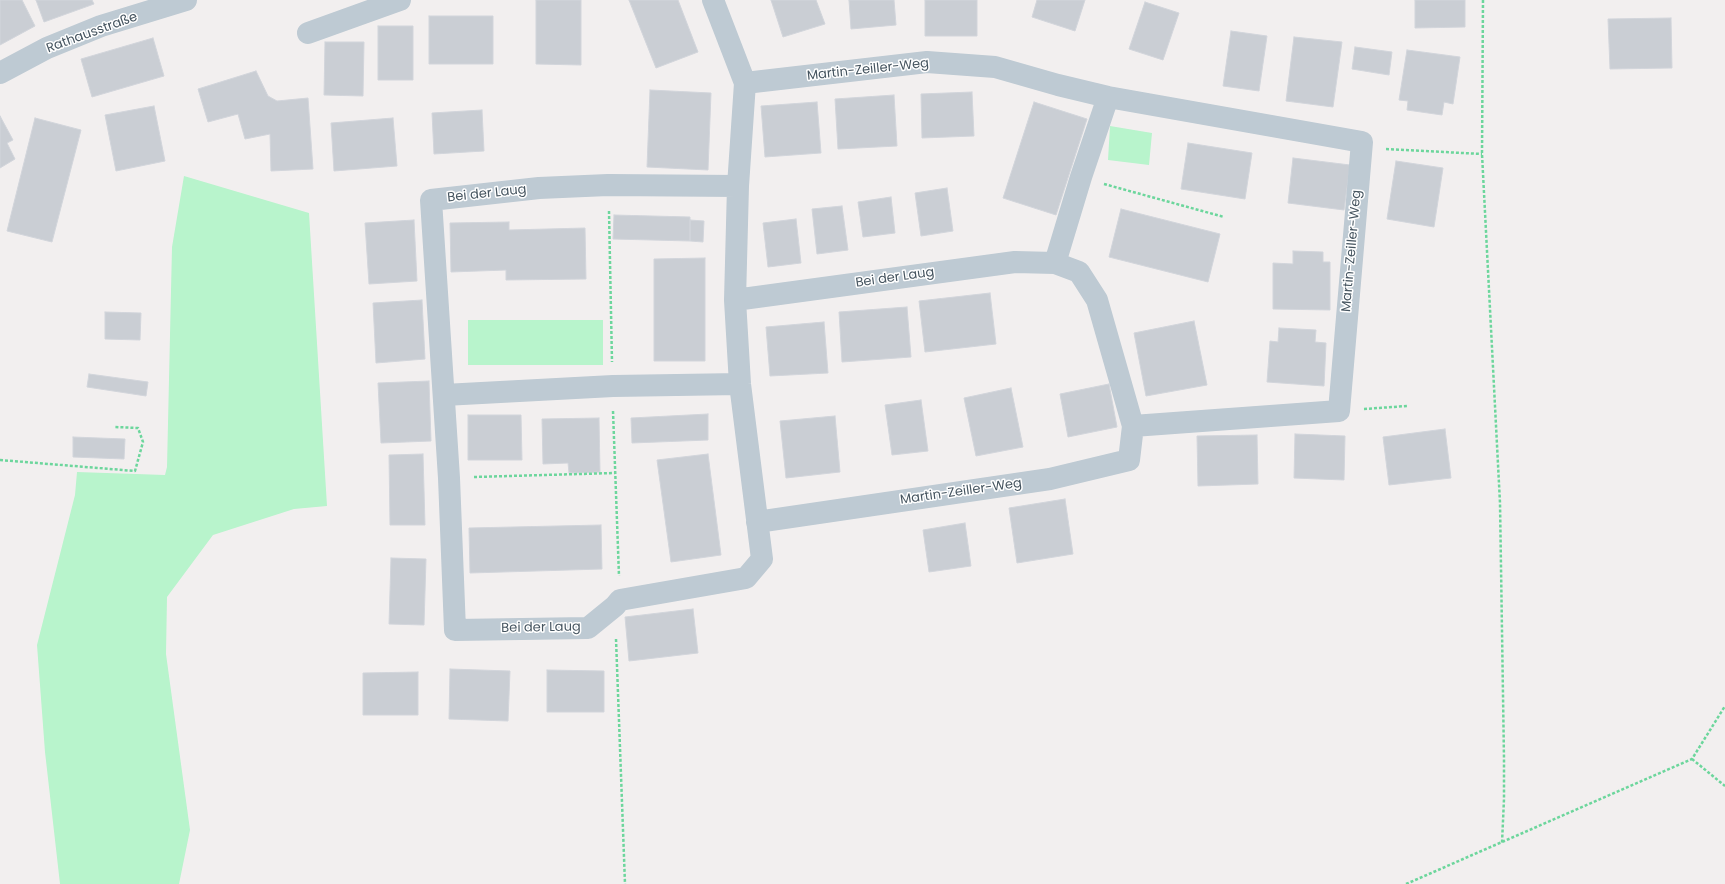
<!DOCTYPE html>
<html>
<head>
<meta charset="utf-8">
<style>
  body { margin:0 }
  canvas { display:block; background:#f2efef }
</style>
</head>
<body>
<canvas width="1725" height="884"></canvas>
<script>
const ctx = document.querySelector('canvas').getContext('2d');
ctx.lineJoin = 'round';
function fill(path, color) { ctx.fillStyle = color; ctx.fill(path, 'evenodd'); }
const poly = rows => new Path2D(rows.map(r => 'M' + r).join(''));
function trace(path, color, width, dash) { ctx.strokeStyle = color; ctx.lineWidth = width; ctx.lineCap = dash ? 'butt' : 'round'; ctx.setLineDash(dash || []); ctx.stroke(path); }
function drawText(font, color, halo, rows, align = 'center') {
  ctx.font = font + ' Poppins,sans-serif'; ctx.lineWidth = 3; ctx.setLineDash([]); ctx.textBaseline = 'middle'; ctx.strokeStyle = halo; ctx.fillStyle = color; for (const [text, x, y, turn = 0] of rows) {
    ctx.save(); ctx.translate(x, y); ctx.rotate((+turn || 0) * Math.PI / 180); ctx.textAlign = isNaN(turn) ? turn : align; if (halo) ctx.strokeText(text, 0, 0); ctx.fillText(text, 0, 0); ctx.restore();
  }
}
fill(poly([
  [1110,126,1152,133,1149,165,1108,160],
  [184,176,309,213,327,506,294,509,213,535,167,597,166,654,190,830,179,884,60,884,45,752,37,645,75,495,77,472,165,475,167,467,172,247],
  [468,320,603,320,603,365,468,365]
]), '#b8f4cc');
const building = poly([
  [0,0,22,0,35,26,0,45,0,0],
  [36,0,92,0,94,4,44,22,36,0],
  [536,0,581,0,581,65,536,64,536,0],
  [629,0,678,0,698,52,656,68,629,0],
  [771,0,816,0,825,24,783,37,771,0],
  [849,0,894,0,896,25,851,29,849,0],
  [925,0,977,0,977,36,925,36,925,0],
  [1037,0,1085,0,1075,31,1032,17,1037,0],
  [1415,0,1465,0,1465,27,1415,28,1415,0],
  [1145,2,1179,13,1163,60,1129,49,1145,2],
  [429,16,493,16,493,64,429,64,429,16],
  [1671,18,1672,68,1610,69,1608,19,1671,18],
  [378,26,413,26,413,80,378,80,378,26],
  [1231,31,1267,36,1259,91,1223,86,1231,31],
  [1294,37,1342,42,1333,107,1286,101,1294,37],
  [153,38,164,76,92,97,81,59,153,38],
  [325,42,364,42,363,96,324,95,325,42],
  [1355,47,1392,52,1389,75,1352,69,1355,47],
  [1407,50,1460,57,1453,104,1444,102,1442,115,1407,110,1408,101,1399,100,1407,50],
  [256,71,268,96,277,101,308,98,313,169,271,171,270,134,245,139,238,114,208,122,198,89,256,71],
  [650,90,711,93,708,170,647,167,650,90],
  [972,92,974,136,922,138,921,94,972,92],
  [894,95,897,146,838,149,835,99,894,95],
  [817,102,821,153,765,157,761,106,817,102],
  [1034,102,1087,119,1056,215,1003,198,1034,102],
  [154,106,165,161,116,171,105,115,154,106],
  [482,110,484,151,434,154,432,113,482,110],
  [0,116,13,140,7,143,15,159,0,168,0,116],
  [35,118,81,130,52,242,7,231,35,118],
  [393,118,397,166,334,171,331,123,393,118],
  [1188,143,1252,153,1245,199,1181,189,1188,143],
  [1293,158,1350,165,1344,210,1288,203,1293,158],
  [1396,161,1443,168,1434,227,1387,219,1396,161],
  [947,188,953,231,921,236,915,193,947,188],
  [891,197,895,233,863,237,858,202,891,197],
  [842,206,848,250,817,254,812,209,842,206],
  [1121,209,1220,234,1208,282,1109,257,1121,209],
  [614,215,690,217,690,241,613,239,614,215],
  [796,219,801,263,768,267,763,223,796,219],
  [414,220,417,281,369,284,365,223,414,220],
  [690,220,704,221,703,242,690,241,690,220],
  [509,222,509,230,585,228,586,279,506,280,506,270,451,272,450,223,509,222],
  [1293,251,1323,252,1323,262,1330,262,1330,310,1273,309,1273,263,1293,264,1293,251],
  [705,258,705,361,654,361,654,259,705,258],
  [990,293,996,344,925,352,919,301,990,293],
  [422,300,425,359,376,363,373,303,422,300],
  [907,307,911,357,842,362,839,312,907,307],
  [105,312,141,313,140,340,105,339,105,312],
  [1194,321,1207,385,1146,396,1134,333,1194,321],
  [824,322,828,373,770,376,766,327,824,322],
  [1279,328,1316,330,1315,342,1326,343,1324,386,1267,382,1270,341,1278,342,1279,328],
  [89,374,148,382,146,396,87,387,89,374],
  [429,381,431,441,381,443,378,383,429,381],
  [1109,384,1117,427,1068,437,1060,394,1109,384],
  [1011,388,1023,447,976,456,964,398,1011,388],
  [921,400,928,451,892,455,885,405,921,400],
  [708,414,708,440,632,443,631,418,708,414],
  [468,415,521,415,522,460,468,460,468,415],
  [835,416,840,472,786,478,780,421,835,416],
  [599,418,600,472,569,473,568,463,543,464,542,419,599,418],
  [1445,429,1451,478,1389,485,1383,437,1445,429],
  [1295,434,1345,436,1344,480,1294,478,1295,434],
  [1257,435,1258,484,1198,486,1197,436,1257,435],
  [73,437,125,439,124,459,73,457,73,437],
  [423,454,425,525,390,525,389,455,423,454],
  [708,454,721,555,671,562,657,460,708,454],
  [1065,499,1073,554,1017,563,1009,508,1065,499],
  [965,523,971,566,929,572,923,530,965,523],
  [601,525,602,569,470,573,469,528,601,525],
  [391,558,426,559,424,625,389,624,391,558],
  [693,609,698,653,629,661,625,617,693,609],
  [450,669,510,671,508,721,449,719,450,669],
  [547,670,604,671,604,712,547,712,547,670],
  [418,672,418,715,363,715,363,673,418,672]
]);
fill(building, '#caced4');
trace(building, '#d2d5db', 1);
trace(poly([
  [1483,0,1482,154,1500,503,1504,759,1504,799,1502,843],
  [1386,149,1482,154],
  [1104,184,1224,217],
  [609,211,612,362],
  [1364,409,1407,406],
  [613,411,619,576],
  [0,460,135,471,143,442,138,428,115,427],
  [474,477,615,473],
  [616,639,625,884],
  [1692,759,1725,786],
  [1406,884,1692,759,1725,706]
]), '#6cd69c', 2.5, [3, 2]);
trace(poly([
  [713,0,745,83,738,186,735,300,740,384,762,559,746,578,620,600,615,606,588,628,455,630,449,478,431,200,539,188,608,185,738,186],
  [308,33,400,0],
  [0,73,47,48,101,26,186,0],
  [745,83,927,62,995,67,1058,85,1108,97,1362,142,1339,411,1133,426,1129,460,1050,479,757,522],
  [1108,97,1081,177,1055,263,1079,272,1097,300,1133,426],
  [735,300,1015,262,1055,263],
  [444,395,613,386,740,384]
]), '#becad3', 22);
drawText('13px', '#45545f', '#fff', [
  ["Rathausstraße",92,33,-20],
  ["Martin-Zeiller-Weg",868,70,-6],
  ["Bei der Laug",487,194,-6],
  ["Martin-Zeiller-Weg",1352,251,-85],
  ["Bei der Laug",895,278,-8],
  ["Martin-Zeiller-Weg",961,492,-8],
  ["Bei der Laug",541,628,-1]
]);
</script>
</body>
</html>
